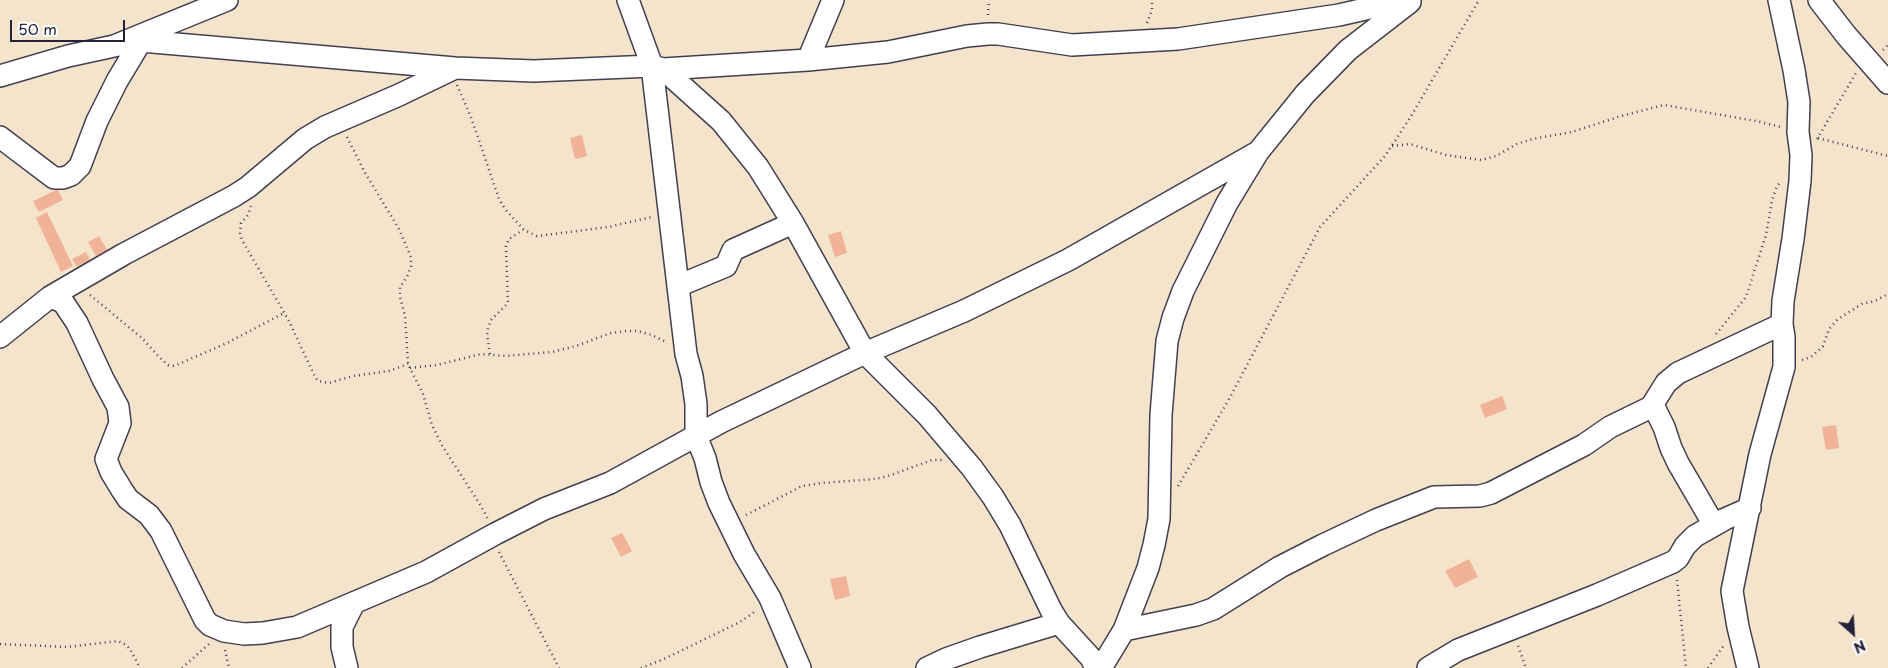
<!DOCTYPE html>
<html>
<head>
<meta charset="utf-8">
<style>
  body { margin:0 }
  #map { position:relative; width:1888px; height:668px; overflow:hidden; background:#f5e4cc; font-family:"Playpen Sans",sans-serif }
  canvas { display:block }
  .north { position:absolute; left:1828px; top:608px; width:50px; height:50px; -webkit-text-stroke:4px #fff; paint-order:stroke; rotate:154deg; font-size:14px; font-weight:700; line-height:20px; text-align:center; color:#22223b }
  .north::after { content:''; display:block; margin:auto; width:18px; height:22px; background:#22223b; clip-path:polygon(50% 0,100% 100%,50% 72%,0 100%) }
  .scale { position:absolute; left:10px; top:20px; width:115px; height:22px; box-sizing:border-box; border:2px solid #22223b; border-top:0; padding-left:6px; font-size:15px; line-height:18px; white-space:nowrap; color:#22223b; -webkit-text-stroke:4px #fff; paint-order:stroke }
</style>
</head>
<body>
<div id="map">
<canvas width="1888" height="668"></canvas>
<div class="north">N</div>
<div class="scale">50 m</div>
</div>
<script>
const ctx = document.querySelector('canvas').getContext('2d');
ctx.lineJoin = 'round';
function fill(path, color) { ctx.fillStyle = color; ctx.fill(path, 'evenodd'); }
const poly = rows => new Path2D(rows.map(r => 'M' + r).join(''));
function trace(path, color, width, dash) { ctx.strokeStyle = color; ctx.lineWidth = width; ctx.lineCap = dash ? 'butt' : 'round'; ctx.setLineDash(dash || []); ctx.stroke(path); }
fill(poly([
  [582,135,587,156,575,159,570,138],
  [56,190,58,190,63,200,39,212,33,201],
  [47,212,73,266,61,272,36,218],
  [841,231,847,253,835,257,828,235],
  [99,236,107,250,96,256,88,242],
  [86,252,90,260,77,267,72,259],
  [1502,396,1507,409,1485,418,1480,405],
  [1836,425,1839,448,1826,450,1822,427],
  [622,533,632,551,621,557,611,538],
  [1469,559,1478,577,1455,588,1445,571],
  [846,576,850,596,835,600,830,579]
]), '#f0b398');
const minor = poly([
  [628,0,652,66,686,354,692,376,696,404,696,436,705,458,711,482,719,503,744,554,770,598,800,668],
  [1819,0,1846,35,1888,83],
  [114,46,141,41,455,68,534,71,652,66,663,69,808,60,888,52,967,36,988,34,998,34,1072,45,1178,39,1339,15,1404,0],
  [808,60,833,0],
  [663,69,721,121,758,167,793,223,865,353,927,415,972,468,993,497,1010,525,1051,610,1059,623,1091,658,1096,668],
  [0,76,68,56,114,46,227,0],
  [0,137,54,178,63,178,71,175,80,166,97,121,117,81,141,41],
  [678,286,726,266,733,250,793,223],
  [50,297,63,302,77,323,103,379,118,407,120,423,106,459,111,472,122,490,128,499,149,515,161,531,205,620,210,625,224,631,244,634,263,633,297,627,426,572,495,534,544,509,610,483,721,422,865,353,964,311,1068,260,1258,152],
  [0,337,50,297,124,254,234,196,248,187,305,139,325,127,399,95,455,68],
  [1653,405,1664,427,1671,448,1678,463,1714,525],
  [1124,630,1196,615,1213,609,1280,567,1323,545,1376,520,1434,497,1480,496,1491,493,1584,445,1610,427,1651,407,1666,383,1678,373,1782,324],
  [347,668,342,647,342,627,354,603],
  [927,668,946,659,980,647,1059,623],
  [1101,668,1124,630,1148,568,1154,545,1159,519,1161,415,1167,341,1173,318,1183,291,1227,203,1258,152,1305,94,1348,50,1410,2],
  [1428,668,1458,650,1597,595,1673,562,1678,558,1685,546,1695,536,1725,519,1750,508],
  [1748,668,1738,627,1732,591,1760,454,1784,367,1784,337,1782,324,1783,301,1793,239,1800,181,1801,155,1798,132,1799,102,1794,70,1779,0]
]);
trace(minor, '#423f51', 24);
trace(poly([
  [988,15,989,0],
  [1147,23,1152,10,1152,0],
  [1883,50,1888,45],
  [457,85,471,117,499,199,505,209,524,230,537,236,546,235,608,227,652,217],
  [347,137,364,171,399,229,411,257,411,266,407,277,400,287,400,297,405,316,408,364,423,394,432,425,443,447,481,506,488,519],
  [1818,138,1888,156],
  [1817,139,1856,73],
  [1392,146,1410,144,1446,155,1481,160,1496,156,1517,144,1532,139,1572,132,1621,116,1664,105,1756,121,1781,127],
  [251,206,248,215,241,223,240,233,242,240,289,321,315,377,318,381,329,383,353,376,389,371,408,364],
  [90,295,142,338,159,357,168,365,174,366,227,343,284,313],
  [1716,334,1746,297,1766,235,1772,201,1777,186,1781,182],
  [490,354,487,335,488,328,491,320,508,303,506,246,509,239,523,230],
  [1802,360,1811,357,1819,350,1823,346,1829,329,1838,319,1862,304,1875,301,1888,294],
  [410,368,437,365,481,354,506,356,552,352,576,346,611,333,626,331,637,331,652,335,666,342],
  [1178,486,1228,401,1320,227,1385,156,1410,118,1479,0],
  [746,515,802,486,822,483,875,479,888,476,932,460,942,460],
  [499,552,559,668],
  [1677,580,1686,668],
  [0,644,67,647,118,641,126,645,130,649,140,668],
  [1518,646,1526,668],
  [225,650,229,668],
  [182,668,209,644],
  [641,668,664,659,740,622,756,611],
  [1708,668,1724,645]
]), '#423f51', 2.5, [1, 4]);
trace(minor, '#fff', 21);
</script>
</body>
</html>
